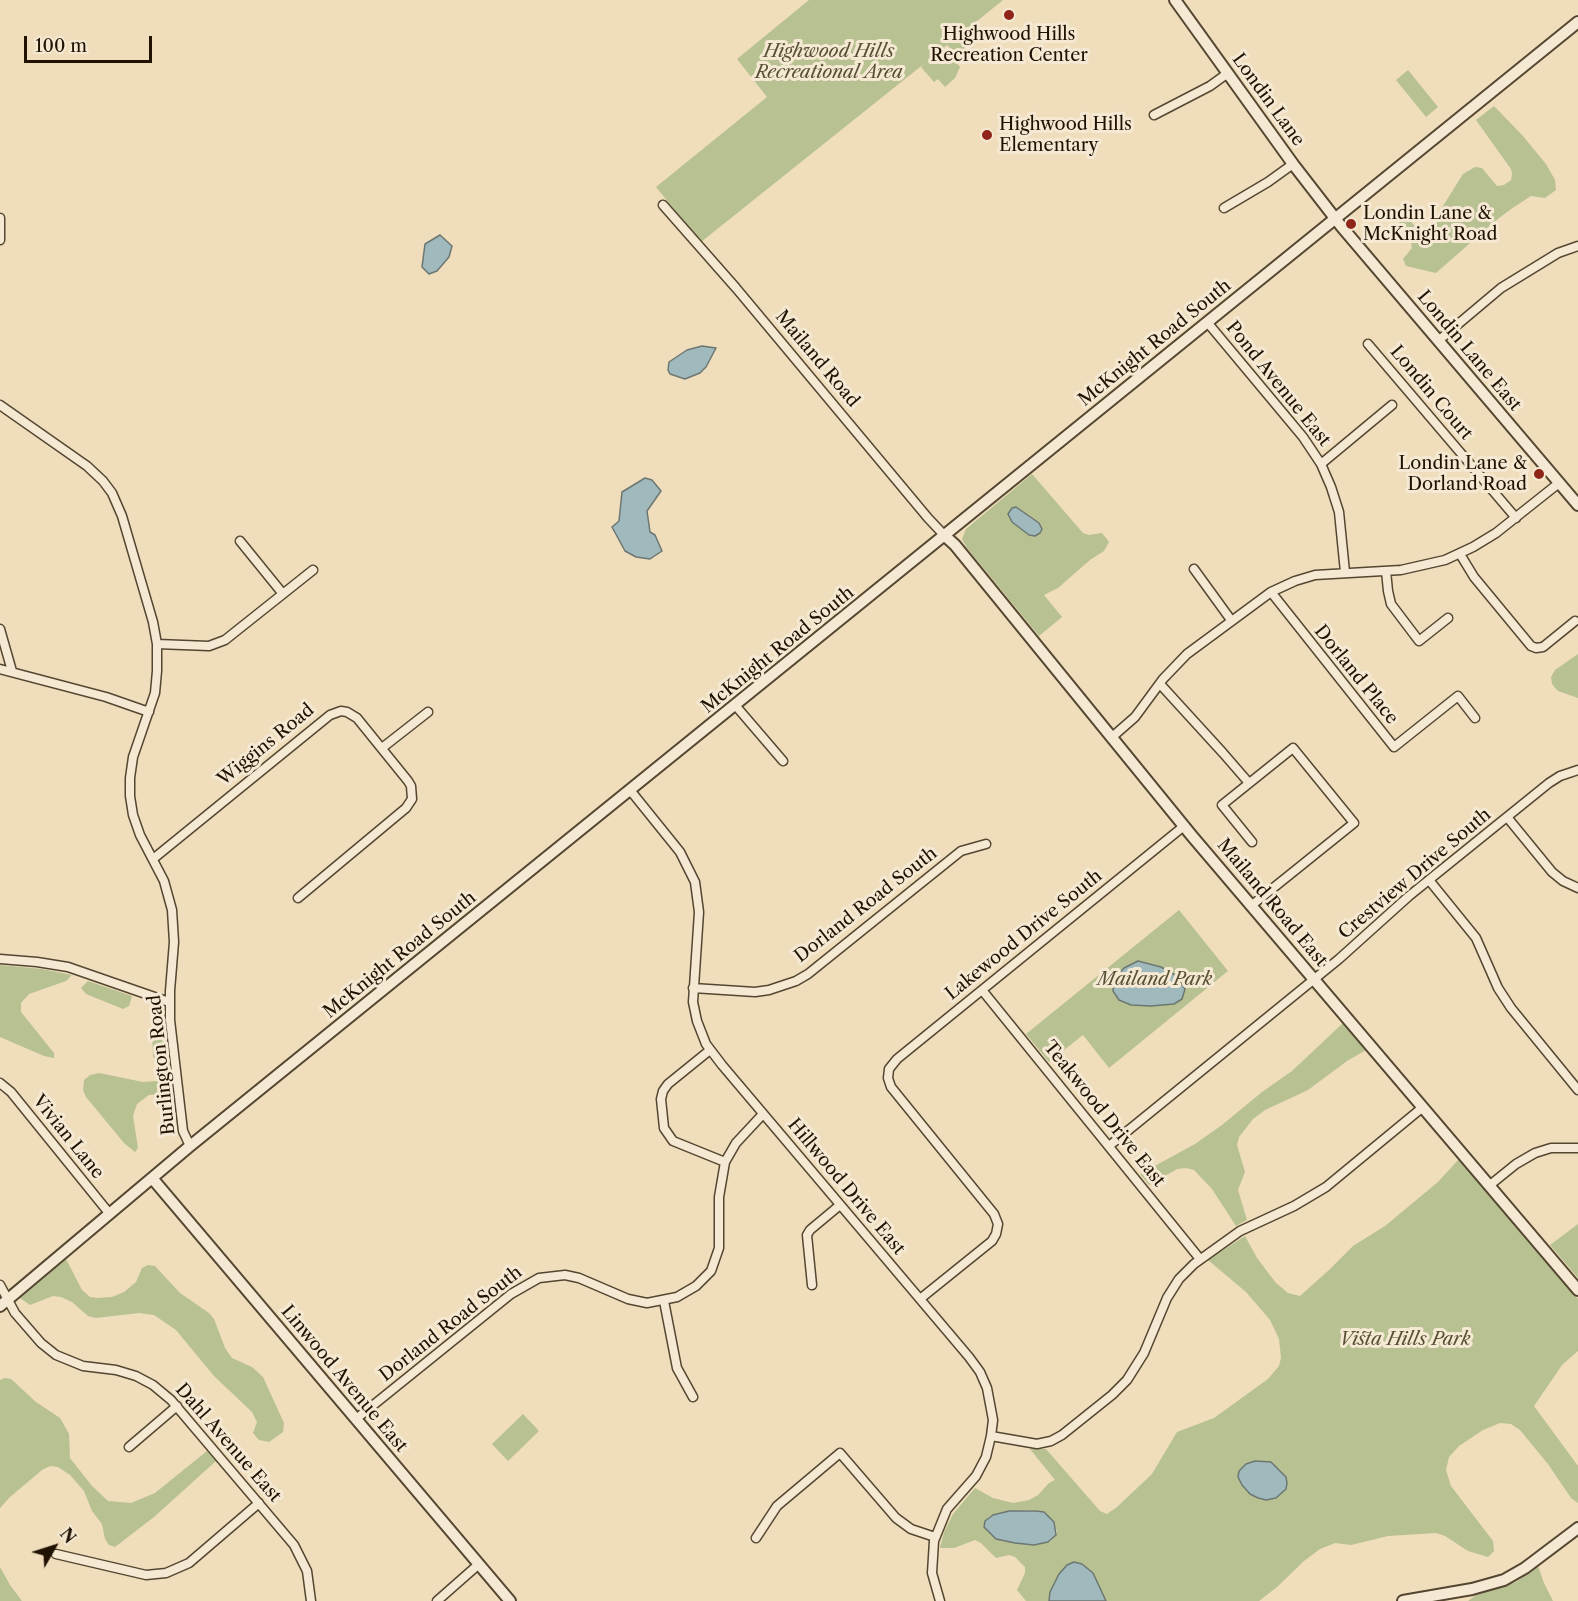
<!DOCTYPE html>
<html>
<head>
<meta charset="utf-8">
<style>
  body { margin:0 }
  #map { position:relative; width:1578px; height:1601px; overflow:hidden; background:#efddbb; font-family:"Libre Caslon Text",serif }
  canvas { display:block }
  .north { position:absolute; left:24px; top:1517px; width:60px; height:60px; -webkit-text-stroke:4px #f5e9d3; paint-order:stroke; rotate:51deg; font-size:16px; font-weight:700; line-height:24px; text-align:center; color:#211302 }
  .north::after { content:''; display:block; margin:auto; width:21px; height:27px; background:#211302; clip-path:polygon(50% 0,100% 100%,50% 72%,0 100%) }
  .scale { position:absolute; left:24px; top:36px; width:128px; height:27px; box-sizing:border-box; border:3px solid #211302; border-top:0; padding-left:8px; font-size:18px; line-height:21px; white-space:nowrap; color:#211302; -webkit-text-stroke:4px #f5e9d3; paint-order:stroke }
</style>
</head>
<body>
<div id="map">
<canvas width="1578" height="1601"></canvas>
<div class="north">N</div>
<div class="scale">100 m</div>
</div>
<script>
const ctx = document.querySelector('canvas').getContext('2d');
ctx.lineJoin = 'round';
function fill(path, color) { ctx.fillStyle = color; ctx.fill(path, 'evenodd'); }
const poly = rows => new Path2D(rows.map(r => 'M' + r).join(''));
function trace(path, color, width, dash) { ctx.strokeStyle = color; ctx.lineWidth = width; ctx.lineCap = dash ? 'butt' : 'round'; ctx.setLineDash(dash || []); ctx.stroke(path); }
function drawText(font, color, halo, rows, align = 'center') {
  ctx.font = font + ' "Libre Caslon Text",serif'; ctx.lineWidth = 6; ctx.setLineDash([]); ctx.textBaseline = 'middle'; ctx.strokeStyle = halo; ctx.fillStyle = color; for (const [text, x, y, turn = 0] of rows) {
    ctx.save(); ctx.translate(x, y); ctx.rotate((+turn || 0) * Math.PI / 180); ctx.textAlign = isNaN(turn) ? turn : align; if (halo) ctx.strokeText(text, 0, 0); ctx.fillText(text, 0, 0); ctx.restore();
  }
}
fill(poly([
  [809,0,1003,0,966,30,969,34,968,48,966,51,957,55,947,45,934,56,949,54,960,67,955,78,945,87,938,79,934,82,921,67,925,63,701,242,656,187,767,97,737,59],
  [1408,70,1438,107,1426,117,1396,80],
  [1494,106,1522,135,1546,164,1555,180,1556,190,1545,198,1531,196,1511,209,1494,222,1436,273,1406,266,1403,259,1412,248,1411,243,1399,224,1401,218,1404,217,1409,220,1420,231,1424,230,1438,214,1463,174,1475,167,1482,168,1497,186,1504,185,1511,180,1512,174,1511,169,1476,120],
  [1032,474,1083,533,1089,535,1102,533,1109,542,1104,551,1090,560,1058,588,1044,595,1062,617,1039,636,967,548,962,539,966,529],
  [1578,654,1578,698,1558,691,1552,684,1551,677,1555,670],
  [1179,910,1228,971,1109,1068,1083,1035,1049,1062,1026,1034],
  [0,965,42,969,72,975,66,981,29,994,21,1003,21,1012,54,1053,54,1058,44,1056,0,1037],
  [88,981,132,996,129,1006,123,1009,86,994,81,988],
  [1343,1023,1366,1050,1347,1061,1308,1090,1265,1110,1253,1119,1239,1137,1237,1145,1245,1172,1238,1190,1247,1220,1236,1226,1212,1189,1194,1170,1186,1168,1177,1169,1149,1185,1140,1174,1195,1144,1222,1125,1262,1092,1292,1071],
  [158,1026,164,1026,168,1065,165,1066,158,1065,153,1056,152,1033],
  [99,1073,143,1082,170,1080,171,1094,149,1095,137,1104,133,1116,138,1148,135,1152,124,1143,86,1097,83,1090,84,1080,90,1075],
  [1459,1159,1578,1299,1578,1351,1562,1365,1534,1406,1578,1466,1578,1503,1571,1498,1548,1464,1520,1430,1511,1424,1500,1423,1483,1430,1459,1446,1449,1457,1446,1470,1451,1486,1493,1541,1494,1551,1488,1557,1468,1551,1445,1536,1436,1533,1388,1536,1351,1545,1335,1543,1320,1549,1304,1561,1277,1587,1259,1601,1106,1601,1093,1573,1082,1564,1074,1562,1065,1567,1049,1601,1026,1601,1017,1590,1025,1573,1025,1567,1015,1557,1009,1555,996,1558,981,1543,975,1540,954,1548,940,1548,944,1532,953,1514,975,1488,993,1498,1013,1503,1029,1500,1038,1495,1049,1483,1055,1480,1030,1449,1046,1449,1100,1511,1107,1514,1117,1507,1152,1474,1177,1432,1214,1418,1268,1379,1279,1366,1281,1358,1279,1339,1270,1320,1246,1292,1208,1260,1245,1236,1257,1258,1276,1283,1288,1293,1300,1296,1329,1270,1353,1246,1385,1226,1438,1182],
  [1027,1510,1041,1511,1052,1519,1057,1532,1051,1541,1030,1545,1001,1541,988,1517,1003,1512],
  [1578,1224,1578,1278,1550,1245],
  [66,1259,82,1290,90,1297,98,1298,112,1297,124,1292,136,1282,142,1268,148,1265,155,1266,180,1293,209,1313,214,1319,225,1348,232,1358,252,1367,263,1377,284,1423,283,1432,269,1442,259,1440,253,1433,257,1422,252,1412,214,1376,176,1330,154,1315,139,1313,96,1318,88,1316,72,1302,61,1297,53,1296,30,1305,20,1298],
  [5,1378,11,1379,36,1402,60,1418,69,1434,70,1458,92,1486,108,1501,131,1503,155,1493,207,1451,216,1461,154,1517,115,1547,109,1545,105,1539,102,1524,92,1511,84,1491,70,1475,58,1467,50,1466,42,1470,10,1497,0,1508,0,1380],
  [523,1414,539,1431,508,1461,492,1444],
  [1538,1566,1544,1583,1553,1601,1468,1601,1476,1595,1516,1582],
  [0,1567,10,1585,22,1601,0,1601]
]), '#b7c191');
const water = poly([
  [440,235,452,246,449,257,437,271,429,274,422,267,425,244,440,235],
  [702,346,716,348,706,367,700,373,685,379,670,374,668,370,669,362,687,350,702,346],
  [645,478,652,480,661,491,647,511,650,532,655,535,662,551,650,559,636,557,625,551,612,527,619,521,622,492,645,478],
  [1016,507,1039,523,1042,529,1040,533,1035,536,1029,535,1012,522,1008,514,1012,508,1016,507],
  [1138,961,1161,967,1175,975,1185,989,1182,999,1174,1004,1151,1006,1131,1005,1119,1000,1113,991,1114,980,1124,968,1138,961],
  [1255,1461,1271,1462,1286,1477,1287,1483,1286,1489,1276,1498,1266,1500,1258,1498,1250,1494,1242,1485,1238,1477,1239,1471,1246,1464,1255,1461],
  [1009,1511,1036,1511,1044,1512,1054,1522,1056,1535,1048,1542,1034,1545,1015,1543,996,1539,984,1527,985,1521,993,1515,1009,1511],
  [1074,1562,1082,1564,1093,1573,1106,1601,1049,1601,1050,1592,1059,1574,1067,1565,1074,1562]
]);
fill(water, '#9fb9bc');
trace(water, '#6d7772', 1.5);
const minor = poly([
  [1154,115,1210,86,1228,73],
  [663,205,736,288,928,518,944,535],
  [1224,208,1268,182,1293,164],
  [0,218,0,240],
  [1207,322,1303,437,1321,464,1331,487,1339,512,1345,572],
  [1438,341,1501,288,1558,253,1578,246],
  [1368,344,1516,518],
  [0,405,87,466,103,481,112,493,122,516,153,622,157,644,157,671,155,693,133,757,130,778,130,796,133,815,140,835,164,881,172,910,174,942,170,991,170,1020,183,1131,190,1146],
  [1321,464,1392,405],
  [240,541,283,594],
  [1460,554,1474,577,1531,646,1536,648,1543,647,1575,621],
  [1194,569,1231,620],
  [1386,571,1388,591,1391,604,1419,641,1448,618],
  [1271,592,1394,747,1458,696,1475,718],
  [0,629,12,671],
  [157,644,209,646,225,640,313,570],
  [0,669,106,697,149,712],
  [1160,684,1223,753,1249,783],
  [735,705,783,761],
  [1111,738,1135,717,1163,679,1187,654,1271,592,1295,581,1315,575,1401,570,1445,560,1473,547,1496,533,1559,483],
  [382,748,428,712],
  [630,790,680,852,695,882,699,912,693,1002,697,1021,706,1044,722,1065,969,1357,980,1372,987,1388,993,1420,991,1436,986,1457,976,1476,947,1509,934,1541,932,1573,940,1601],
  [1507,817,1552,872,1563,881,1578,888],
  [153,859,330,715,341,711,347,712,357,718,408,781,411,786,412,799,406,808,298,898],
  [1429,880,1476,938,1498,988,1511,1008,1578,1090],
  [1252,905,1354,823,1293,748,1222,805,1252,842],
  [0,959,37,962,68,967,169,1002],
  [693,988,755,992,769,990,796,981,808,974,961,851,986,844],
  [982,990,1200,1259],
  [710,1050,668,1084,663,1091,661,1099,664,1128,673,1141,725,1162],
  [0,1083,11,1092,109,1213],
  [1109,1146,1339,959,1409,896,1549,783,1560,776,1578,770],
  [1490,1185,1516,1164,1535,1153,1551,1148,1578,1148],
  [0,1285,15,1313,41,1343,56,1355,83,1366,116,1370,136,1376,153,1385,171,1400,294,1545,307,1571,311,1601],
  [812,1285,807,1235,810,1230,840,1205],
  [920,1299,992,1241,996,1234,998,1224,994,1214,891,1087,888,1078,889,1069,897,1059,1184,826],
  [664,1301,677,1368,693,1397],
  [356,1419,511,1294,539,1278,565,1275,579,1278,628,1299,647,1303,677,1297,696,1286,711,1271,719,1248,719,1197,725,1162,736,1143,763,1114],
  [991,1436,1037,1444,1051,1441,1062,1435,1112,1395,1127,1380,1144,1353,1167,1298,1179,1279,1194,1264,1240,1231,1294,1206,1326,1187,1423,1107],
  [129,1447,177,1406],
  [756,1538,777,1506,840,1453,896,1518,911,1529,935,1537],
  [56,1554,146,1575,166,1573,189,1563,259,1503],
  [437,1601,479,1564]
]);
const tertiary = poly([
  [1175,0,1293,164,1341,226,1578,505],
  [944,535,955,545,1192,836,1578,1290],
  [152,1178,510,1601],
  [0,1306,190,1146,1578,22],
  [1403,1601,1472,1589,1504,1580,1525,1568,1578,1528]
]);
trace(minor, '#544630', 11);
trace(tertiary, '#544630', 14);
trace(minor, '#f5e9d3', 8);
trace(tertiary, '#f5e9d3', 10);
for (const [x, y, r, color] of [
  [1009,15,6,"#8f2418"],
  [987,135,6,"#8f2418"],
  [1351,224,6,"#8f2418"],
  [1539,474,6,"#8f2418"]
]) { const dot = new Path2D(); dot.arc(x, y, r, 0, 2 * Math.PI); ctx.fillStyle = color; ctx.fill(dot); trace(dot, '#f5e9d3', 2); }
drawText('18px', '#211302', '#f5e9d3', [
  ["Highwood Hills",1009,35,"center"],
  ["Recreation Center",1009,56,"center"],
  ["Highwood Hills",999,125],
  ["Elementary",999,146],
  ["Londin Lane &",1363,214],
  ["McKnight Road",1363,235],
  ["Londin Lane &",1527,464,"right"],
  ["Dorland Road",1527,485,"right"]
], 'left');
drawText('italic 18px', '#565034', '#f5e9d3', [
  ["Highwood Hills",829,52],
  ["Recreational Area",829,73],
  ["Mailand Park",1155,980],
  ["Vista Hills Park",1405,1340]
]);
drawText('18px', '#211302', '#f5e9d3', [
  ["Londin Lane",1268,100,54],
  ["McKnight Road South",1155,343,-39],
  ["Londin Lane East",1469,351,50],
  ["Mailand Road",817,359,50],
  ["Pond Avenue East",1278,384,51],
  ["Londin Court",1431,393,50],
  ["McKnight Road South",778,650,-39],
  ["Dorland Place",1356,675,51],
  ["Wiggins Road",266,745,-39],
  ["Crestview Drive South",1415,874,-40],
  ["Mailand Road East",1272,903,50],
  ["Dorland Road South",866,905,-38],
  ["Lakewood Drive South",1024,935,-39],
  ["McKnight Road South",400,955,-39],
  ["Burlington Road",162,1065,-96],
  ["Teakwood Drive East",1104,1114,51],
  ["Vivian Lane",68,1137,51],
  ["Hillwood Drive East",846,1187,50],
  ["Dorland Road South",451,1324,-38],
  ["Linwood Avenue East",344,1379,50],
  ["Dahl Avenue East",228,1443,49]
]);
</script>
</body>
</html>
